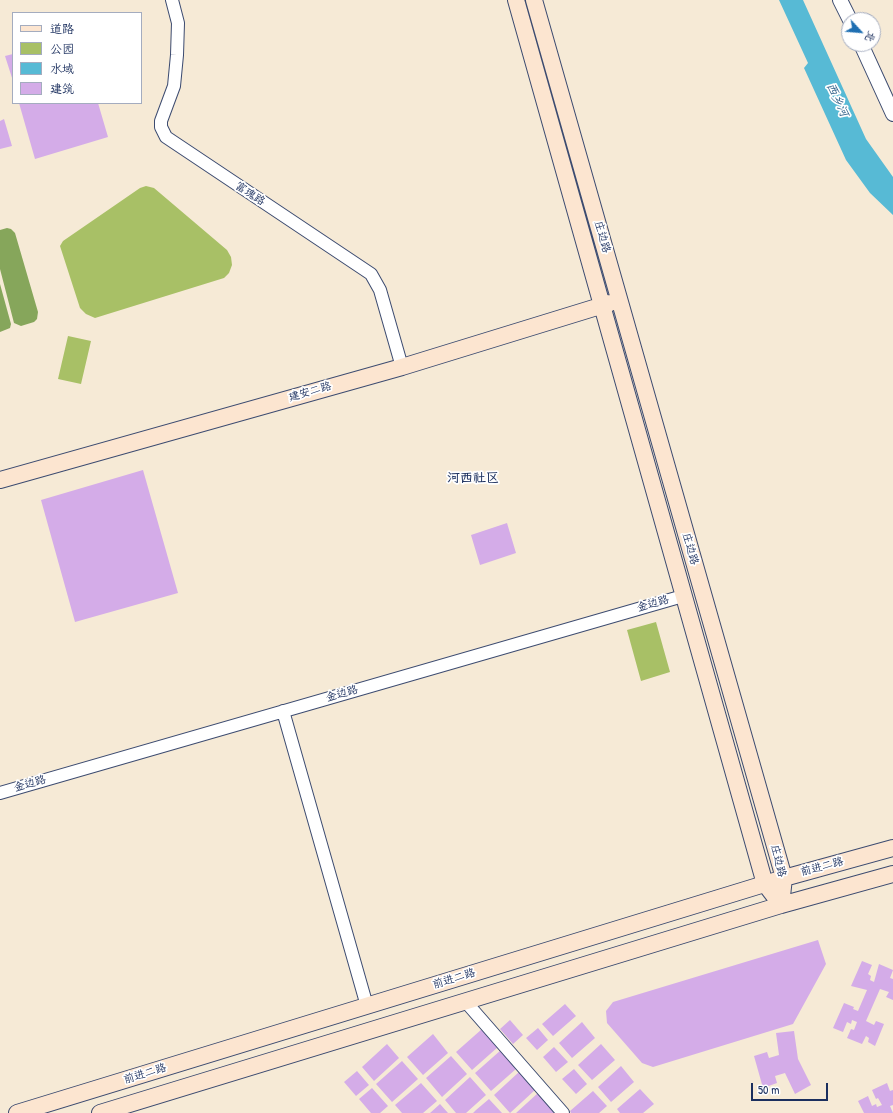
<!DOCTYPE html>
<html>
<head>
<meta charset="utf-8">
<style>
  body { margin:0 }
  #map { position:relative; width:893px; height:1113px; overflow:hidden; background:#f6ead6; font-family:"Patrick Hand","LXGW WenKai TC",sans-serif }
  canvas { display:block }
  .legend { position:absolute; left:12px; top:12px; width:130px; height:92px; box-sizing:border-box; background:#fff; border:1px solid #a4acbf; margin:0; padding:5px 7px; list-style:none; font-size:12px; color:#1b2f5e }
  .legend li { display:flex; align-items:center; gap:8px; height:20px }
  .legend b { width:20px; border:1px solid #a4acbf }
  .north { position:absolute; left:841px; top:12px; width:40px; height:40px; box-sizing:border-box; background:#fff; border:1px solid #a4acbf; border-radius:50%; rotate:116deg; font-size:11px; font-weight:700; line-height:16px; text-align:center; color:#1b2f5e }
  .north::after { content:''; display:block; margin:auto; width:14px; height:18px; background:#1f6fb2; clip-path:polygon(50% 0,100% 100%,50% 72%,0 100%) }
  .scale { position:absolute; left:751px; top:1083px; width:77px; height:18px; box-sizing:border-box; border:2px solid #1b2f5e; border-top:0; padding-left:5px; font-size:12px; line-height:14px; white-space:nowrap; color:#1b2f5e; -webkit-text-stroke:3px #fff; paint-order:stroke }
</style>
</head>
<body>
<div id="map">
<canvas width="893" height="1113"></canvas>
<ul class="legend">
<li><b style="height:5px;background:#fce5d0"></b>道路</li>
<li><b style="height:11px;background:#a8c066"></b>公园</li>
<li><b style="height:11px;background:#57bad5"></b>水域</li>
<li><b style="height:11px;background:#d4ace8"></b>建筑</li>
</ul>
<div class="north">北</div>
<div class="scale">50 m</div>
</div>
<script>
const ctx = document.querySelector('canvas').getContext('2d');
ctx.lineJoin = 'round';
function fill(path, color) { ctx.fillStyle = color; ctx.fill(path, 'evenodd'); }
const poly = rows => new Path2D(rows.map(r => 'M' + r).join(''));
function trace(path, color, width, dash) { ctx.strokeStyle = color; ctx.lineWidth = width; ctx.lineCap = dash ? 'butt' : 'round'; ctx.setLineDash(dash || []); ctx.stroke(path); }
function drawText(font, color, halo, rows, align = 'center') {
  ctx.font = font + ' "Patrick Hand","LXGW WenKai TC",sans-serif'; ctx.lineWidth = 3.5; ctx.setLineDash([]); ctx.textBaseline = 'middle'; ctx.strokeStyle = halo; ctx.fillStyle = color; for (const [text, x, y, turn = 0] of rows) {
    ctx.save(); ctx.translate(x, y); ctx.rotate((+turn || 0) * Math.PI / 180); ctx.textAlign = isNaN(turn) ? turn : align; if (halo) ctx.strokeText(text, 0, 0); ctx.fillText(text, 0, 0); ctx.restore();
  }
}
fill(poly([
  [146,186,154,188,227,250,231,257,232,265,229,273,224,278,95,318,86,314,80,308,60,246,63,241,140,188],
  [68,336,91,341,81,384,58,379],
  [656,622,670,672,641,681,627,630]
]), '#a8c066');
fill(poly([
  [7,228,11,229,15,233,38,312,37,319,34,322,21,326,14,323,0,269,0,230],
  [0,284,11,324,10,328,0,332]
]), '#86a65b');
fill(poly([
  [779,0,803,0,866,139,893,177,893,215,870,193,846,160,804,68,808,63]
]), '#57bad5');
fill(poly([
  [13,54,13,81,5,56],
  [19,103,98,103,108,137,35,159],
  [4,119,12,146,0,149,0,121],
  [143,470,178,593,75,622,41,500],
  [507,523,516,553,480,565,471,535],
  [818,940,826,964,793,1024,653,1067,642,1063,607,1023,606,1011,613,1002],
  [862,961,872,965,868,974,871,976,870,980,874,982,879,964,893,970,890,978,893,979,893,1000,886,997,889,992,880,989,866,1021,874,1025,876,1021,884,1024,875,1046,868,1042,869,1038,866,1036,862,1044,847,1038,851,1029,854,1030,857,1022,852,1020,851,1024,847,1022,843,1032,833,1028,844,1003,854,1007,853,1009,858,1011,867,990,851,986],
  [565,1004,576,1016,553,1036,542,1024],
  [510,1020,523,1035,513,1044,500,1029],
  [582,1022,595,1038,572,1058,559,1043],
  [538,1028,548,1040,537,1050,526,1038],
  [482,1029,498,1047,472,1070,456,1052],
  [794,1031,798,1059,811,1085,795,1094,785,1073,775,1076,777,1083,763,1088,754,1056,767,1052,769,1058,779,1055,776,1033],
  [433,1034,448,1053,423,1075,407,1057],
  [387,1044,399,1058,374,1081,362,1067],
  [601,1044,615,1060,592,1080,578,1065],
  [554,1047,568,1062,556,1072,543,1057],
  [501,1050,516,1069,491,1091,475,1073],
  [451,1056,467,1074,442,1097,426,1078],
  [402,1061,418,1079,392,1102,376,1084],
  [621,1066,634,1082,611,1102,598,1087],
  [574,1069,587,1084,576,1094,562,1079],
  [357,1071,369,1085,356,1096,344,1082],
  [519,1072,535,1090,510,1113,494,1095],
  [470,1077,486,1095,466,1113,456,1113,445,1100],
  [421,1083,437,1101,423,1113,402,1113,395,1105],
  [887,1083,890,1091,893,1090,893,1105,890,1106,893,1113,864,1113,858,1101,868,1096,872,1106,876,1104,877,1107,882,1105,878,1098,876,1099,872,1090],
  [372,1088,388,1106,380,1113,371,1113,359,1099],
  [640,1089,654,1104,643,1113,620,1113,617,1109],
  [593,1091,607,1106,599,1113,571,1113,570,1111],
  [538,1093,554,1112,553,1113,516,1113],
  [489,1099,502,1113,473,1113,476,1110],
  [440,1104,448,1113,430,1113]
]), '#d4ace8');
const minor = poly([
  [172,0,178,23,177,55,174,86,161,121,161,127,166,137,371,274,380,290,402,367],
  [283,711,367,1006],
  [0,793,683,596],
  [465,1001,563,1113]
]);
const tertiary = poly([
  [840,0,850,20],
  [861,44,893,114]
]);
const secondary = poly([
  [516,0,765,884,781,905],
  [534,0,784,878,781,905],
  [0,480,402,367,610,303],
  [17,1113,784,878,893,848],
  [100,1113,781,905,893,874]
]);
trace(minor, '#3c4b70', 14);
trace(tertiary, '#3c4b70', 16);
trace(secondary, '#3c4b70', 18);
trace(minor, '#fff', 12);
trace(tertiary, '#fff', 14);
trace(secondary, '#fce5d0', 16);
drawText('11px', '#1b2f5e', '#fff', [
  ["富瑰路",250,194,33],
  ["庄边路",602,237,74],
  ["建安二路",310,392,-16],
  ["庄边路",690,549,74],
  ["金边路",653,604,-16],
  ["金边路",342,694,-16],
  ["金边路",30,784,-16],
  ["庄边路",778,861,76],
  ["前进二路",822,867,-15],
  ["前进二路",454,979,-17],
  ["前进二路",145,1074,-17]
]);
drawText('italic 12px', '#306088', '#fff', [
  ["西乡河",837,100,65]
]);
drawText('bold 13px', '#1b2f5e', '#fff', [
  ["河西社区",473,479]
]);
</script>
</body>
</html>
